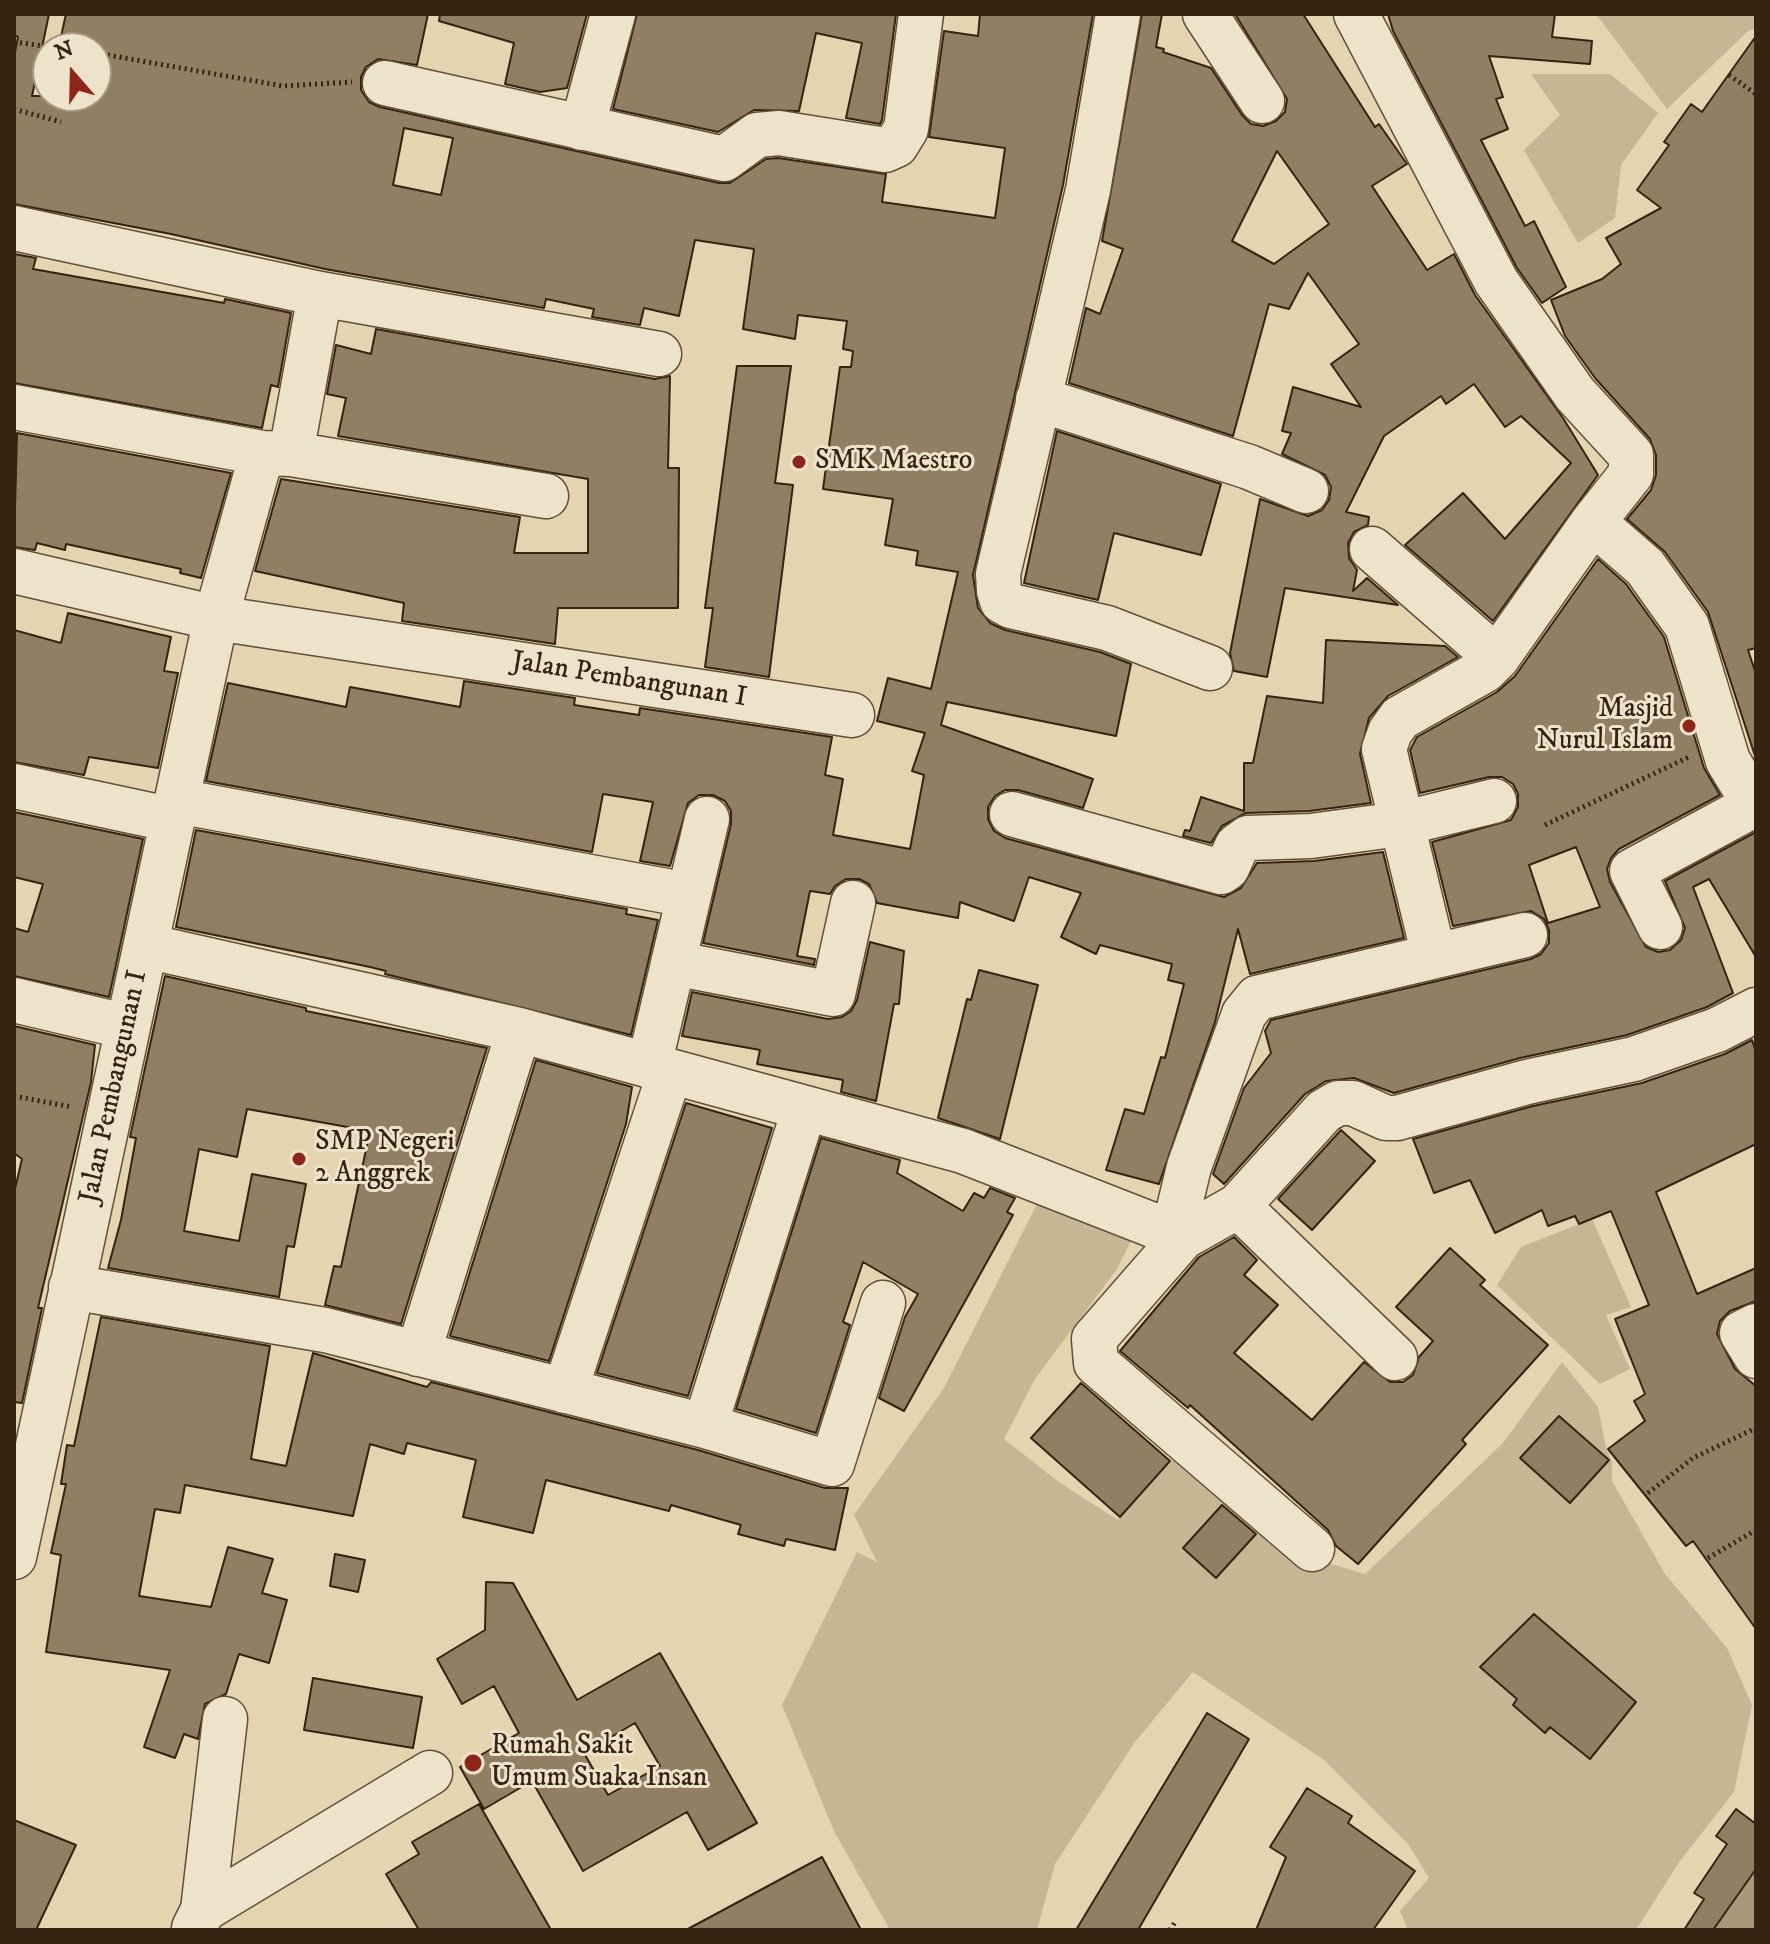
<!DOCTYPE html>
<html>
<head>
<meta charset="utf-8">
<style>
  body { margin:0 }
  #map { position:relative; width:1770px; height:1944px; overflow:hidden; background:#e4d4af; font-family:"IM FELL DW Pica",serif }
  canvas { display:block }
  .frame { position:absolute; inset:0; border:16px solid #372312; pointer-events:none }
  .north { position:absolute; left:32px; top:32px; width:80px; height:80px; box-sizing:border-box; background:#ede3cb; border:2px solid #a49681; border-radius:50%; rotate:340deg; font-size:22px; font-weight:700; line-height:32px; text-align:center; color:#372312 }
  .north::after { content:''; display:block; margin:auto; width:28px; height:36px; background:#8f2418; clip-path:polygon(50% 0,100% 100%,50% 72%,0 100%) }
</style>
</head>
<body>
<div id="map">
<canvas width="1770" height="1944"></canvas>
<div class="frame"></div>
<div class="north">N</div>
</div>
<script>
const ctx = document.querySelector('canvas').getContext('2d');
ctx.lineJoin = 'round';
function fill(path, color) { ctx.fillStyle = color; ctx.fill(path, 'evenodd'); }
const poly = rows => new Path2D(rows.map(r => 'M' + r).join(''));
function trace(path, color, width, dash) { ctx.strokeStyle = color; ctx.lineWidth = width; ctx.lineCap = dash ? 'butt' : 'round'; ctx.setLineDash(dash || []); ctx.stroke(path); }
function drawText(font, color, halo, rows, align = 'center') {
  ctx.font = font + ' "IM FELL DW Pica",serif'; ctx.lineWidth = 6; ctx.setLineDash([]); ctx.textBaseline = 'middle'; ctx.strokeStyle = halo; ctx.fillStyle = color; for (const [text, x, y, turn = 0] of rows) {
    ctx.save(); ctx.translate(x, y); ctx.rotate((+turn || 0) * Math.PI / 180); ctx.textAlign = isNaN(turn) ? turn : align; if (halo) ctx.strokeText(text, 0, 0); ctx.fillText(text, 0, 0); ctx.restore();
  }
}
fill(poly([
  [1596,14,1756,14,1756,28,1747,32,1667,109],
  [1531,74,1610,74,1658,113,1621,165,1615,218,1578,243,1524,150,1560,115],
  [1038,1202,1087,1214,1131,1241,1117,1269,1035,1379,1004,1439,1060,1483,1118,1520,1180,1452,1315,1559,1365,1574,1503,1443,1562,1362,1598,1407,1606,1448,1612,1462,1612,1481,1665,1574,1727,1648,1752,1705,1734,1792,1680,1861,1636,1930,1408,1930,1400,1911,1429,1878,1408,1844,1324,1760,1193,1672,1135,1742,1055,1864,1037,1930,890,1930,834,1831,782,1705,857,1552,877,1562,854,1515,944,1388],
  [1592,1219,1631,1307,1606,1315,1630,1369,1600,1384,1497,1285,1521,1247]
]), '#c7b694');
const water = poly([
  [1756,1856,1756,1930,1706,1930,1756,1856]
]);
fill(water, '#a9987a');
trace(water, '#7b6950', 2);
const building = poly([
  [14,14,49,14,32,96,96,96,96,48,60,41,66,14,428,14,417,65,378,59,366,67,361,77,361,90,369,102,380,107,719,183,730,183,766,159,778,158,886,174,882,202,995,218,1005,148,929,137,944,31,978,36,980,14,1093,14,1063,185,973,575,978,608,990,623,1005,630,1100,652,1131,664,1116,736,947,702,941,725,1093,779,1083,808,1018,790,1005,790,995,796,988,807,988,819,994,831,1005,838,1224,897,1241,888,1257,863,1314,861,1383,852,1404,938,1250,974,1238,929,1215,1022,1159,1184,1106,1170,1125,1109,1144,1114,1161,1057,1165,1058,1184,984,1168,980,1172,964,1100,945,1096,954,1061,937,1081,893,1029,877,1014,921,960,902,958,918,877,903,869,884,859,879,846,879,835,886,830,894,810,891,797,956,815,959,814,965,703,943,731,824,731,811,725,801,713,795,699,795,688,803,670,866,640,861,653,802,603,794,592,852,206,781,228,683,346,707,350,687,460,707,464,681,575,698,574,705,639,715,640,708,832,737,825,775,843,779,833,835,910,849,924,775,912,771,925,733,877,721,888,678,931,689,958,572,916,565,918,551,885,545,893,499,823,489,840,367,851,367,853,351,843,349,847,321,798,315,795,339,743,329,754,249,695,240,679,316,644,308,640,325,592,317,594,309,546,299,544,308,325,269,171,234,14,204,14,57,18,37,14,35,14,14],
  [404,128,453,138,441,195,393,185,404,128],
  [440,14,587,14,567,88,540,92,505,84,514,43,439,21,440,14],
  [637,14,896,14,882,120,880,124,846,118,862,43,816,33,799,111,754,110,718,132,613,109,637,14],
  [1142,14,1162,14,1156,47,1164,49,1163,52,1211,68,1242,115,1251,124,1263,126,1276,121,1285,112,1287,99,1235,14,1303,14,1375,127,1379,124,1407,164,1372,186,1427,270,1454,254,1475,295,1563,418,1598,475,1493,621,1405,545,1463,493,1505,539,1571,463,1521,416,1505,427,1474,384,1446,404,1441,396,1384,436,1346,512,1369,517,1368,525,1354,532,1348,543,1349,558,1357,570,1353,591,1367,578,1398,605,1285,588,1267,677,1234,671,1230,653,1260,499,1308,516,1322,510,1329,500,1331,487,1325,475,1282,454,1291,433,1282,431,1293,387,1361,407,1331,364,1359,344,1308,273,1289,309,1269,304,1233,436,1069,383,1086,308,1100,314,1123,249,1102,241,1142,14],
  [1277,151,1329,224,1274,264,1232,241,1277,151],
  [1388,14,1555,14,1552,37,1592,41,1590,64,1489,56,1503,97,1496,99,1508,129,1481,140,1525,226,1534,221,1566,287,1542,303,1517,268,1393,31,1388,14],
  [1756,36,1756,648,1748,650,1756,674,1756,759,1708,612,1665,552,1627,519,1651,490,1656,475,1656,455,1650,439,1595,378,1565,336,1551,300,1602,279,1621,264,1606,238,1661,208,1637,190,1669,145,1664,142,1691,104,1702,112,1756,36],
  [14,254,36,258,33,269,224,303,225,299,291,313,278,387,271,385,262,428,14,383,14,254],
  [376,329,655,379,670,376,668,468,679,468,678,608,558,608,555,644,402,621,404,603,255,571,281,479,520,517,514,553,588,553,588,479,338,436,346,398,327,394,336,345,371,354,376,329],
  [737,366,791,366,775,483,793,485,769,677,705,667,713,608,705,608,737,366],
  [1057,431,1221,484,1201,555,1114,533,1098,600,1024,583,1057,431],
  [17,433,231,473,201,578,180,573,181,569,66,544,65,550,37,543,35,550,14,547,17,433],
  [1598,559,1626,584,1664,637,1704,768,1720,795,1619,849,1611,858,1607,869,1610,882,1646,947,1658,952,1670,950,1681,940,1685,928,1665,881,1756,832,1756,957,1709,879,1693,887,1733,993,1707,1007,1627,1035,1520,1058,1394,1093,1354,1078,1326,1081,1305,1094,1224,1184,1213,1174,1244,1088,1271,1053,1265,1031,1271,1020,1531,959,1541,954,1549,943,1549,930,1544,919,1531,911,1453,926,1432,842,1511,820,1518,807,1518,794,1513,784,1502,777,1489,777,1420,793,1410,750,1417,737,1497,692,1515,676,1598,559],
  [1576,847,1600,907,1548,923,1529,865,1576,847],
  [68,613,171,637,164,671,178,673,158,768,89,757,84,775,14,762,14,630,61,643,68,613],
  [1326,640,1445,646,1458,657,1388,696,1369,718,1360,754,1371,803,1309,811,1246,813,1222,826,1211,843,1183,836,1185,830,1190,831,1201,797,1244,811,1244,763,1253,763,1267,696,1323,703,1326,640],
  [14,812,143,839,109,997,14,976,14,928,28,932,43,884,14,877,14,812],
  [196,830,627,909,626,914,658,920,631,1035,385,974,386,971,370,967,176,927,196,830],
  [870,942,904,951,899,1004,894,1004,876,1101,841,1092,843,1080,757,1064,760,1050,682,1036,692,992,828,1019,842,1017,851,1011,857,1000,870,942],
  [979,970,1038,985,1000,1139,938,1118,967,999,971,1000,979,970],
  [165,976,306,1008,306,1011,487,1048,401,1324,325,1305,334,1266,341,1267,370,1131,247,1109,237,1157,199,1149,184,1231,239,1241,252,1174,306,1184,294,1247,287,1246,279,1297,108,1268,121,1220,136,1138,130,1137,165,976],
  [14,1026,95,1045,91,1082,38,1308,42,1308,22,1403,14,1402,14,1193,22,1159,14,1153,14,1026],
  [1752,1040,1756,1052,1756,1144,1656,1192,1697,1294,1756,1268,1756,1301,1730,1311,1720,1321,1717,1334,1735,1369,1756,1386,1756,1629,1693,1541,1686,1546,1608,1449,1645,1421,1634,1401,1645,1394,1615,1319,1649,1305,1611,1211,1579,1224,1575,1216,1548,1226,1542,1210,1495,1233,1470,1180,1434,1193,1413,1139,1533,1106,1642,1083,1725,1054,1752,1040],
  [536,1060,632,1087,626,1124,549,1361,450,1336,536,1060],
  [686,1103,772,1128,688,1396,597,1373,686,1103],
  [1341,1130,1375,1161,1312,1230,1278,1199,1341,1130],
  [821,1138,900,1160,897,1173,963,1211,974,1193,984,1198,990,1188,1015,1198,1007,1212,1013,1215,904,1411,879,1398,905,1317,918,1294,863,1262,843,1322,850,1325,816,1433,736,1409,821,1138],
  [1234,1237,1257,1260,1244,1275,1278,1305,1234,1353,1312,1420,1364,1362,1390,1382,1403,1382,1413,1375,1419,1357,1433,1341,1396,1307,1450,1248,1485,1280,1480,1285,1548,1345,1462,1440,1466,1444,1358,1564,1336,1546,1328,1530,1190,1405,1188,1408,1120,1351,1199,1257,1234,1237],
  [101,1317,270,1346,251,1459,286,1466,313,1353,427,1387,431,1382,698,1450,825,1488,848,1488,835,1550,786,1539,784,1546,738,1534,741,1525,671,1505,669,1511,546,1480,533,1533,463,1517,476,1460,407,1443,404,1454,370,1444,353,1516,185,1485,180,1513,155,1509,139,1596,211,1607,228,1547,273,1559,262,1593,287,1600,269,1663,239,1654,226,1694,205,1704,198,1739,184,1734,175,1758,144,1747,170,1670,46,1652,61,1555,51,1553,66,1484,61,1484,67,1445,74,1446,101,1317],
  [1081,1383,1170,1461,1120,1517,1031,1438,1081,1383],
  [1559,1416,1609,1460,1570,1503,1520,1458,1559,1416],
  [1222,1505,1256,1534,1216,1578,1183,1548,1222,1505],
  [335,1554,365,1560,358,1592,330,1586,335,1554],
  [486,1582,513,1583,577,1700,660,1653,757,1823,708,1850,687,1812,583,1871,532,1781,484,1809,460,1767,519,1733,494,1686,462,1704,437,1659,485,1630,486,1582],
  [635,1723,660,1766,608,1795,584,1753,635,1723],
  [1534,1614,1636,1702,1590,1759,1550,1727,1545,1733,1513,1705,1517,1699,1480,1667,1534,1614],
  [313,1678,422,1697,413,1748,304,1730,313,1678],
  [1207,1713,1249,1739,1138,1930,1076,1930,1207,1713],
  [1307,1788,1352,1816,1348,1823,1415,1871,1373,1930,1256,1930,1286,1857,1270,1847,1307,1788],
  [479,1804,551,1930,419,1930,386,1874,419,1854,412,1842,479,1804],
  [1736,1809,1756,1824,1756,1869,1713,1930,1684,1930,1704,1899,1694,1893,1727,1844,1716,1836,1736,1809],
  [14,1820,76,1845,36,1930,14,1930,14,1820],
  [822,1857,861,1930,686,1930,822,1857]
]);
fill(building, '#917f64');
trace(building, '#372312', 2);
const minor = poly([
  [1118,14,1088,190,998,574,999,591,1002,601,1011,606,1107,628,1210,668],
  [1205,14,1262,101],
  [1356,14,1496,281,1575,394,1631,455,1631,474,1593,522],
  [385,83,724,159,757,135,779,133,885,150,896,145,906,129,921,14],
  [582,128,613,14],
  [14,228,320,294,291,454],
  [320,294,659,354],
  [1038,399,1249,467,1306,491],
  [14,407,262,453,291,454,546,496],
  [1372,549,1497,658],
  [14,571,216,618,852,715],
  [14,786,173,820],
  [177,801,688,895],
  [1012,814,1221,872,1227,868,1237,846,1248,838,1311,836,1400,824,1494,801],
  [1660,927,1632,871,1754,805],
  [146,946,519,1030,963,1151,1183,1237],
  [1434,956,1384,749,1390,732,1400,718,1485,670,1497,658,1593,522,1645,567,1687,626,1728,761,1756,807],
  [673,963,833,994,853,903],
  [14,1000,128,1027],
  [649,1066,707,819],
  [1238,1206,1395,1358],
  [1173,1233,1189,1167,1244,1014,1257,998,1525,935],
  [71,1287,325,1330,705,1426,832,1464,883,1303],
  [1756,1326,1742,1333,1756,1356],
  [418,1354,519,1030],
  [565,1391,670,1072],
  [705,1426,804,1110],
  [1312,1549,1096,1363,1094,1339,1183,1237,1238,1206,1324,1111,1338,1103,1353,1103,1386,1118,1397,1118,1527,1082,1634,1059,1717,1030,1756,1010],
  [14,1557,216,618,262,453],
  [203,1910,430,1773],
  [194,1928,203,1910,225,1719]
]);
trace(minor, '#624f39', 47);
trace(poly([
  [14,42,59,48],
  [96,53,283,86,352,82],
  [1729,75,1756,94],
  [14,109,61,122],
  [1545,825,1689,757],
  [14,1096,72,1107],
  [1648,1493,1693,1458,1756,1428],
  [1708,1558,1756,1530],
  [1170,1930,1175,1922]
]), '#372312', 5, [2, 4]);
trace(minor, '#ede3cb', 44);
for (const [x, y, r, color] of [
  [799,462,8,"#8f2418"],
  [1689,726,8,"#8f2418"],
  [299,1159,8,"#8f2418"],
  [473,1763,10,"#8f2418"]
]) { const dot = new Path2D(); dot.arc(x, y, r, 0, 2 * Math.PI); ctx.fillStyle = color; ctx.fill(dot); trace(dot, '#ede3cb', 3); }
drawText('28px', '#372312', '#ede3cb', [
  ["SMK Maestro",815,462],
  ["Masjid",1673,710,"right"],
  ["Nurul Islam",1673,742,"right"],
  ["SMP Negeri",315,1143],
  ["2 Anggrek",315,1175],
  ["Rumah Sakit",491,1747],
  ["Umum Suaka Insan",491,1779]
], 'left');
drawText('28px', '#372312', '#ede3cb', [
  ["Jalan Pembangunan I",629,681,9],
  ["Jalan Pembangunan I",115,1087,-78]
]);
</script>
</body>
</html>
